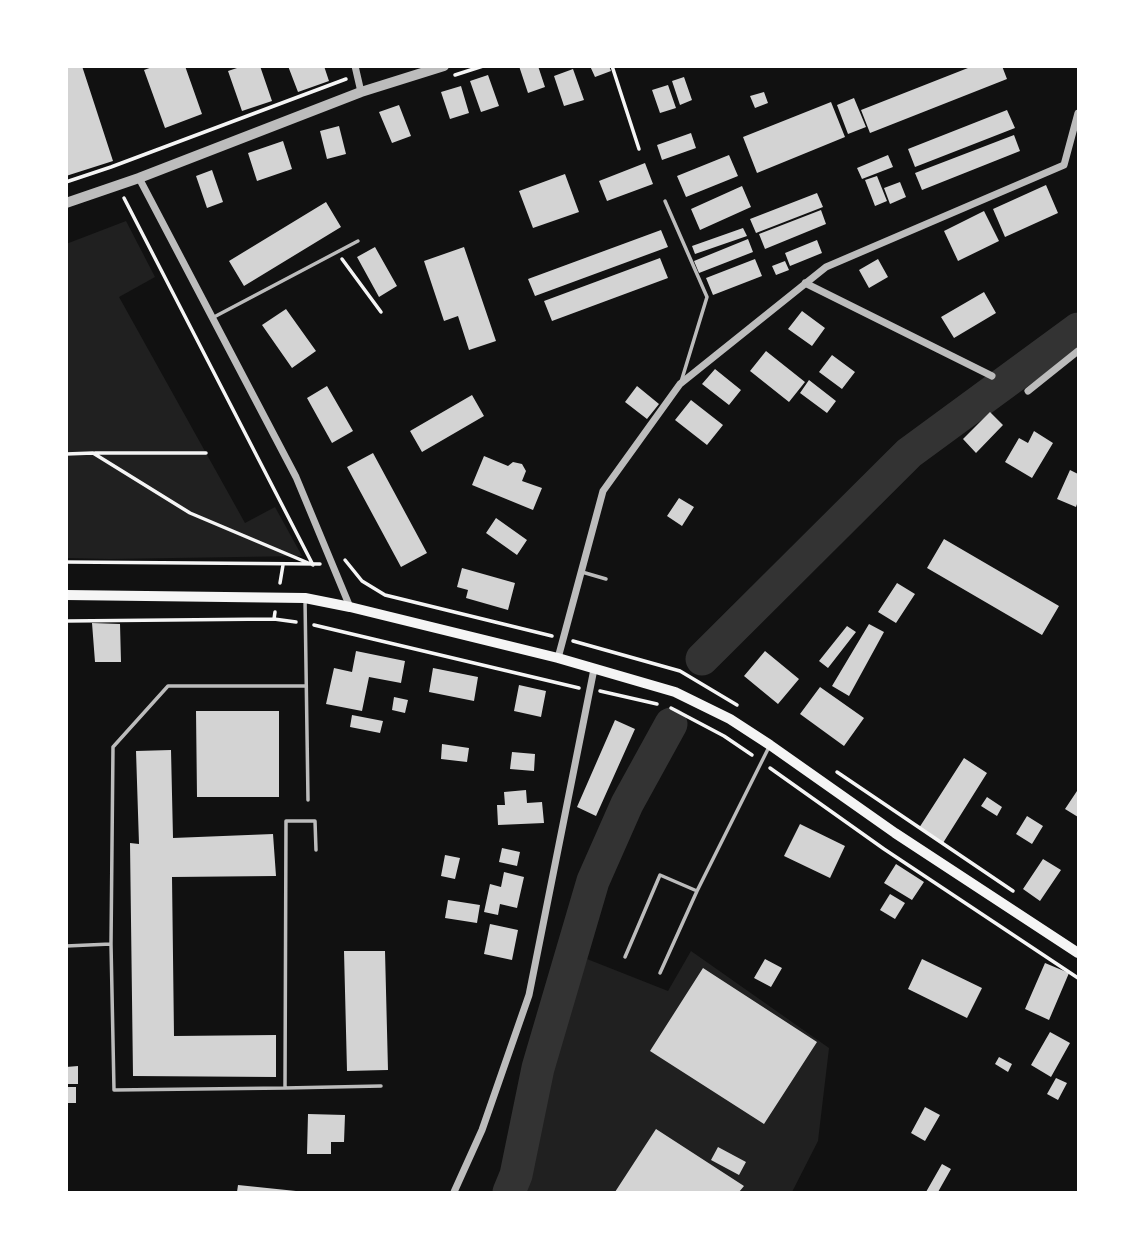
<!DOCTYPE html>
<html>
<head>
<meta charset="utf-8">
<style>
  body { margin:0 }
  #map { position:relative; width:1145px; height:1259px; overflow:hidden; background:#111; font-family:Mulish,sans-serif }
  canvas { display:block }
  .frame { position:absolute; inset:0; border:68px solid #fff; pointer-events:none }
</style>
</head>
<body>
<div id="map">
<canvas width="1145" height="1259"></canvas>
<div class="frame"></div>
</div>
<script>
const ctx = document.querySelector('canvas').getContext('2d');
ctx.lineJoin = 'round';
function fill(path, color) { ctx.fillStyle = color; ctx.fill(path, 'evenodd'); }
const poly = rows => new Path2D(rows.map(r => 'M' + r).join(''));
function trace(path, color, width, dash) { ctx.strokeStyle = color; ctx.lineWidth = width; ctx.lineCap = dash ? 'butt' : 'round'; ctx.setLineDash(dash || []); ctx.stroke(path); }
fill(poly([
  [126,221,155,277,119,297,245,523,275,507,302,556,110,559,67,558,66,244],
  [691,951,829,1048,818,1141,792,1192,516,1192,529,1163,550,1061,587,959,668,991]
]), '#202020');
trace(poly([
  [702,659,909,453,1078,329],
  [509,1192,516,1175,538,1068,593,881,627,804,671,724]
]), '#333', 33);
fill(poly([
  [66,66,82,66,113,161,66,176],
  [155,66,185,66,202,114,165,128,144,70],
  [243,66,260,66,272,101,242,111,228,71],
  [288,66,324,66,329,81,298,92],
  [519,66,538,66,545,87,528,93],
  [590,66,609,66,611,71,595,77],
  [973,66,1002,66,1007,79,870,133,861,110],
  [573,69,584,100,564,106,554,76],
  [488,75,499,106,481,112,470,81],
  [684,77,692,100,680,105,672,81],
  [668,85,676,108,660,113,652,90],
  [461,86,469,113,450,119,441,92],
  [764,92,768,103,755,108,750,96],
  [854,98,866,127,848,134,837,105],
  [831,102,845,137,757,173,743,137],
  [399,105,411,136,392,143,379,112],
  [1007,110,1015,128,915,167,908,149],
  [339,126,346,154,327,159,320,131],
  [691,133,696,148,662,160,657,145],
  [1014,135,1020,151,922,190,915,173],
  [283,141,292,169,257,181,248,153],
  [729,155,738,176,686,197,677,176],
  [888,155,893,167,862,179,857,168],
  [645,163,653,184,607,201,599,181],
  [212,170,223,202,207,208,196,176],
  [565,174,579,212,533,228,519,191],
  [877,176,887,201,875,206,865,180],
  [900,182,906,197,890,204,884,188],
  [1046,185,1058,213,1005,237,993,209],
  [742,186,751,207,700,230,691,209],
  [817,193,823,207,756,233,750,219],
  [326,202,341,227,244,286,229,261],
  [821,210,826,224,765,249,759,234],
  [984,211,999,241,958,261,944,231],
  [743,228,747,236,695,254,692,246],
  [661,230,668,247,535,296,528,279],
  [748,239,753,252,699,273,694,261],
  [817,240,822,253,790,266,785,253],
  [375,247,397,286,379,297,357,257],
  [464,247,496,341,469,350,458,316,444,321,424,261],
  [660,258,668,278,552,321,544,301],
  [755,259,762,276,713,295,706,278],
  [878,259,888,277,869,288,859,270],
  [785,261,789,270,776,275,772,266],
  [984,292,996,313,954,338,941,317],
  [286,309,316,351,292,368,262,325],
  [802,311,825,328,812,346,788,329],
  [766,351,805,382,789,402,750,371],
  [832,355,855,372,842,389,819,372],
  [715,369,741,390,729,405,702,384],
  [809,380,836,401,827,413,800,393],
  [327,386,353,431,332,443,307,398],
  [637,386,659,404,647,419,625,402],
  [472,395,484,416,422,452,410,431],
  [691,400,723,425,707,445,675,420],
  [990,412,1003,425,976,453,963,439],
  [1034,431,1053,443,1032,478,1005,462,1019,438,1028,443],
  [373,453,427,553,401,567,347,467],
  [484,456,508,466,513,462,522,464,526,471,522,481,542,488,533,510,472,485],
  [1070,470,1078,474,1078,501,1076,507,1057,499],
  [679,498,694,507,682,526,667,516],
  [496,518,527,540,517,555,486,533],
  [944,539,1059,606,1042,635,927,568],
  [462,568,515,583,508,610,466,598,468,590,457,587],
  [897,583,915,594,896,623,878,612],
  [92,623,120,624,121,662,95,662],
  [869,624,884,632,849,696,832,686],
  [847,626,856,632,828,668,819,661],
  [356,651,405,661,401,683,369,677,362,711,326,704,334,668,352,672],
  [765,651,799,679,778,704,744,676],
  [433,668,478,677,474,701,429,692],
  [519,685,546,691,541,717,514,711],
  [820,687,864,718,844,746,800,714],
  [394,697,408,700,405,713,392,710],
  [196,711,279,711,279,797,197,797],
  [352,715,383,721,380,733,350,727],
  [615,720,635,729,596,816,577,807],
  [442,744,469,748,467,762,441,759],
  [171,750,173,838,273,834,276,876,172,877,174,1036,276,1035,276,1077,133,1076,130,843,139,844,136,751],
  [512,752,535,754,534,771,510,769],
  [964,758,987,773,943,843,919,828],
  [526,790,527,803,542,802,544,823,498,825,497,805,505,805,504,792],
  [1077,791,1078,792,1078,817,1065,809],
  [987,797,1002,807,997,816,981,806],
  [1027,816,1043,826,1032,844,1016,834],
  [800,824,845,846,830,878,784,856],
  [502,848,520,852,517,866,499,862],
  [445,855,460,858,455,879,441,876],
  [1043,859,1061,870,1040,901,1023,889],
  [896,864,924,882,912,900,884,883],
  [504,872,524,877,517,908,500,904,498,915,484,912,490,884,501,887],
  [890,894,905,903,895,919,880,910],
  [448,900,480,905,477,923,445,918],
  [490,924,518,930,512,960,484,954],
  [344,951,385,951,388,1070,347,1071],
  [765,959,782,968,771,987,754,978],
  [922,959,982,988,967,1018,908,989],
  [1045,963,1069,973,1049,1020,1025,1009],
  [703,968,817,1042,764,1124,650,1051],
  [1050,1032,1070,1043,1051,1077,1031,1065],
  [999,1057,1012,1064,1008,1072,995,1064],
  [78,1066,78,1084,66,1084,66,1067],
  [1056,1078,1067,1083,1058,1100,1047,1094],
  [66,1087,76,1087,76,1103,66,1103],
  [925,1107,940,1115,925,1141,911,1133],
  [308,1114,345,1115,344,1142,331,1142,331,1154,307,1154],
  [656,1129,744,1186,739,1192,615,1192],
  [718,1147,746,1162,739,1175,711,1160],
  [942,1164,951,1169,938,1192,926,1192],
  [238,1185,296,1191,296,1192,237,1192]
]), '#d3d3d3');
trace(poly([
  [612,66,639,149],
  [455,75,483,66],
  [66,182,111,167,346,79],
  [342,259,381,312],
  [95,453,206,453],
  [66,454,93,453,190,513,313,565,124,198],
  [345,560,362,581,385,595,552,636],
  [66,562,320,564],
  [280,583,283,565],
  [274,619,296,622],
  [66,621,274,619,275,612],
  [314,625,579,688],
  [573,641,680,671,737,705],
  [600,691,657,704],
  [671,708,724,736,752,755],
  [770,768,884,849,1078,978],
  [837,772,1013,891]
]), '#f5f5f5', 3.5);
trace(poly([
  [665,201,707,297,681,382],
  [214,317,358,241],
  [582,572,606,579],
  [305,599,308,800],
  [111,944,114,1090,285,1088,286,821,315,821,316,850],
  [66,946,111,944,113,747,168,686,306,686],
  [625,957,660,875,697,891],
  [660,973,697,891,769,747],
  [285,1088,381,1086]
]), '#bcbcbc', 3.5);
trace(poly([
  [355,66,361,92],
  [139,178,296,477,350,607],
  [805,283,992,376],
  [1028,391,1078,351],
  [558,658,603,491,680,384,826,267,1064,165,1078,113],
  [454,1192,482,1130,529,995,594,669]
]), '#bcbcbc', 7);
trace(poly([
  [66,203,139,178,361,92,444,66]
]), '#bcbcbc', 10);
trace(poly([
  [66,595,305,598,350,607,558,658,675,692,730,719,770,745,895,833,1078,953]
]), '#f5f5f5', 10);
</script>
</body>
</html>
